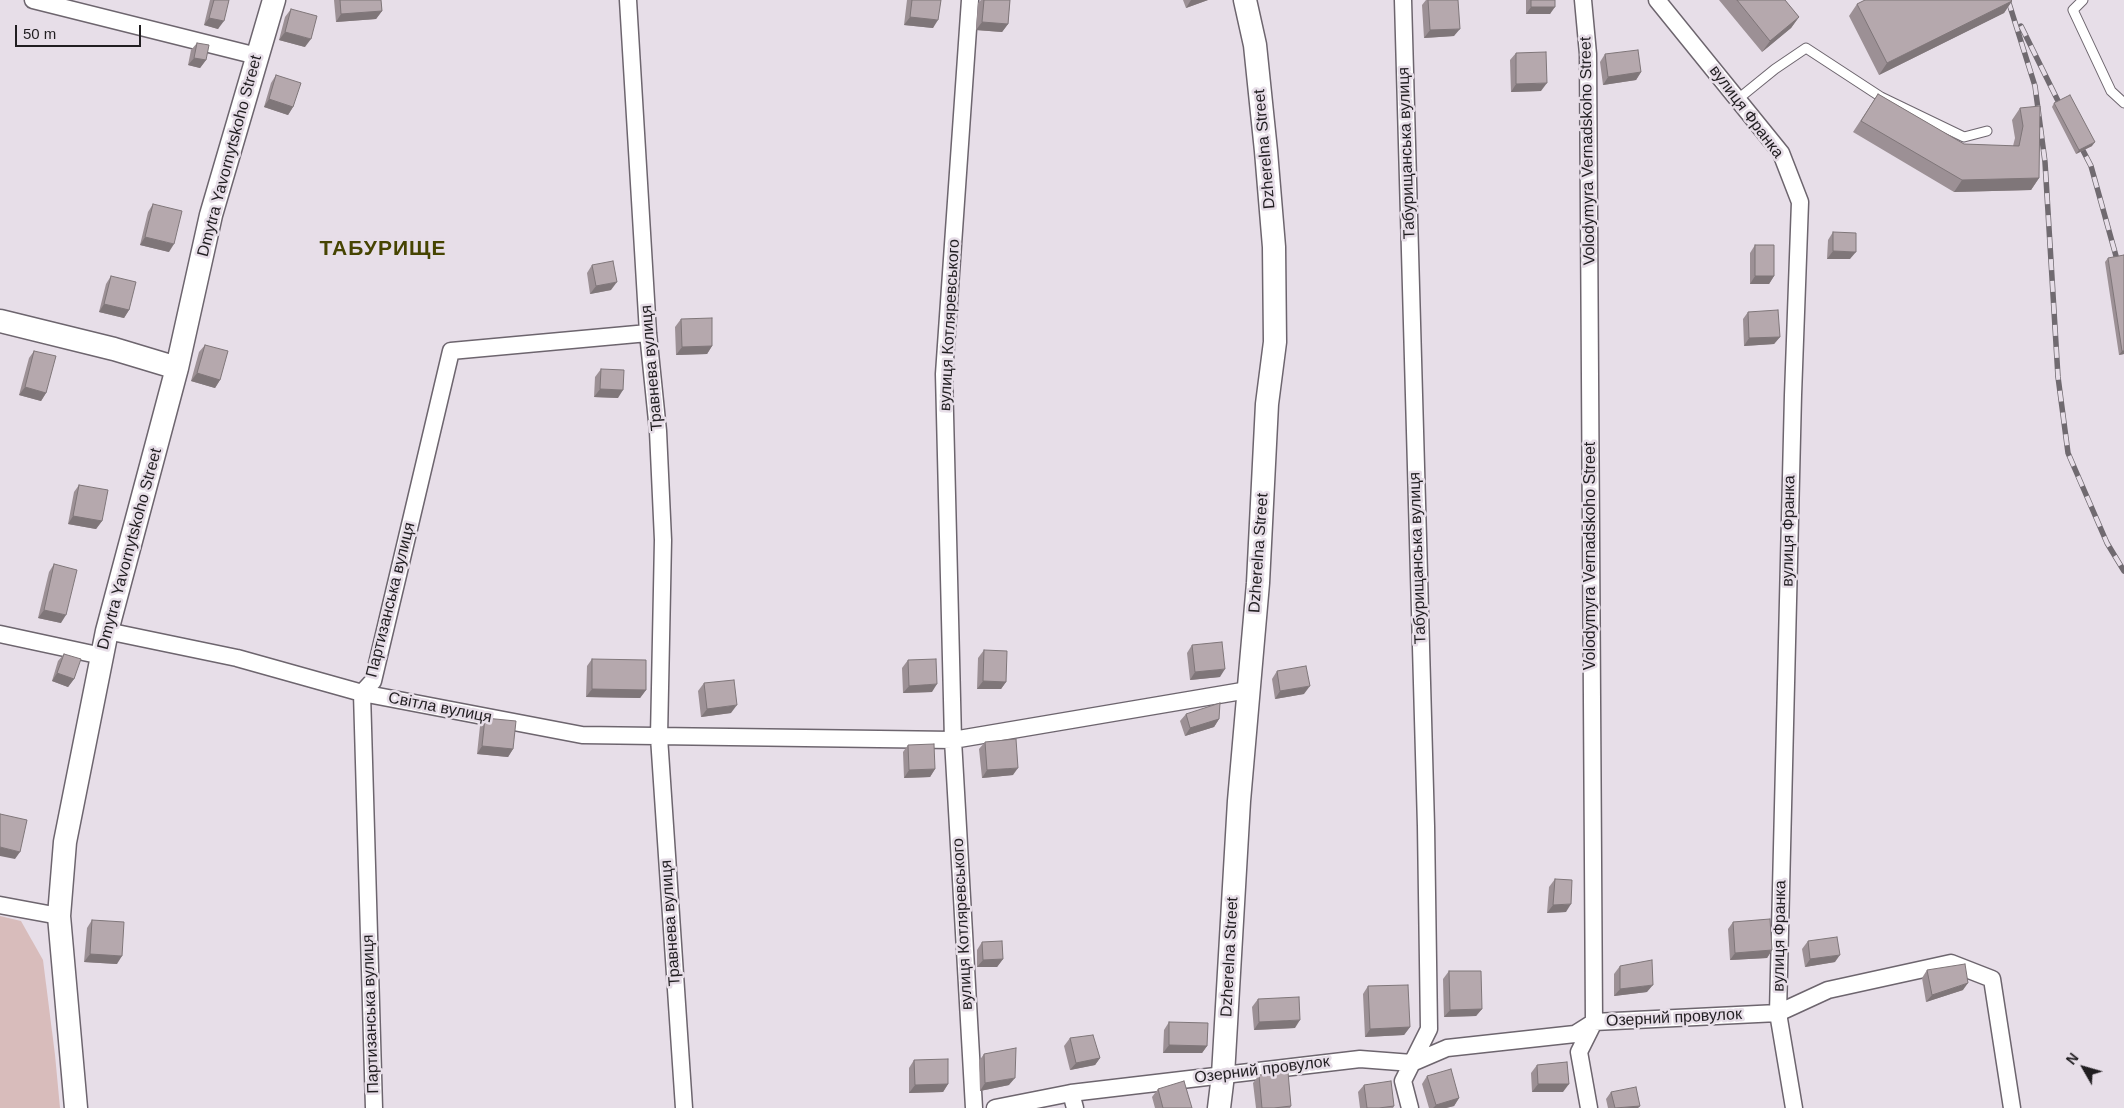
<!DOCTYPE html>
<html>
<head>
<meta charset="utf-8">
<style>
  body { margin:0 }
  #map { position:relative; width:2124px; height:1108px; overflow:hidden; background:#e7dee8; font-family:Helvetica,sans-serif }
  canvas { display:block }
  .north { position:absolute; left:2059px; top:1043px; width:50px; height:50px; -webkit-text-stroke:4px #e7dee8; paint-order:stroke; rotate:308deg; font-size:14px; font-weight:700; line-height:20px; text-align:center; color:#211e21 }
  .north::after { content:''; display:block; margin:auto; width:18px; height:22px; background:#211e21; clip-path:polygon(50% 0,100% 100%,50% 72%,0 100%) }
  .scale { position:absolute; left:15px; top:25px; width:126px; height:22px; box-sizing:border-box; border:2px solid #211e21; border-top:0; padding-left:6px; font-size:15px; line-height:18px; white-space:nowrap; color:#211e21; -webkit-text-stroke:4px #e7dee8; paint-order:stroke }
</style>
</head>
<body>
<div id="map">
<canvas width="2124" height="1108"></canvas>
<div class="north">N</div>
<div class="scale">50 m</div>
</div>
<script>
const ctx = document.querySelector('canvas').getContext('2d');
ctx.lineJoin = 'round';
function fill(path, color) { ctx.fillStyle = color; ctx.fill(path, 'evenodd'); }
const poly = rows => new Path2D(rows.map(r => 'M' + r).join(''));
function trace(path, color, width, dash) { ctx.strokeStyle = color; ctx.lineWidth = width; ctx.lineCap = dash ? 'butt' : 'round'; ctx.setLineDash(dash || []); ctx.stroke(path); }
function drawText(font, color, halo, rows, align = 'center') {
  ctx.font = font + ' Helvetica,sans-serif'; ctx.lineWidth = 5; ctx.setLineDash([]); ctx.textBaseline = 'middle'; ctx.strokeStyle = halo; ctx.fillStyle = color; for (const [text, x, y, turn = 0] of rows) {
    ctx.save(); ctx.translate(x, y); ctx.rotate((+turn || 0) * Math.PI / 180); ctx.textAlign = isNaN(turn) ? turn : align; if (halo) ctx.strokeText(text, 0, 0); ctx.fillText(text, 0, 0); ctx.restore();
  }
}
fill(poly([
  [0,916,21,921,43,960,55,1055,60,1108,0,1108]
]), '#d8bcbb');
const lane = poly([
  [2083,0,2073,10,2111,91,2124,103],
  [1738,99,1775,69,1806,48,1881,97,1964,137,1987,131]
]);
const street = poly([
  [33,0,257,56],
  [628,0,648,333,658,431,663,540,659,737,684,1108],
  [970,0,944,374,953,740,974,1108],
  [1403,0,1426,826,1429,1029,1403,1081,1410,1108],
  [1583,0,1588,54,1594,1022,1579,1052,1589,1108],
  [1657,0,1781,153,1800,202,1793,395,1778,1013,1794,1108],
  [107,631,237,658,362,693,582,735,953,740,1248,690],
  [0,634,102,656],
  [0,905,59,916],
  [1071,1093,1075,1108],
  [374,1108,362,693,373,681,451,351,648,333],
  [995,1108,1071,1093,1360,1059,1412,1063,1447,1048,1575,1034,1594,1022,1778,1013,1828,990,1951,963,1992,979,2012,1108]
]);
const secondary = poly([
  [0,321,114,349,177,368],
  [76,1108,59,916,65,842,107,631,177,368,211,215,274,0],
  [1219,1108,1223,1075,1239,801,1258,583,1267,404,1275,342,1274,247,1266,151,1255,45,1245,0]
]);
trace(lane, '#6d656e', 11);
trace(street, '#6d656e', 19);
trace(secondary, '#6d656e', 25);
trace(lane, '#fff', 9);
trace(street, '#fff', 16);
trace(secondary, '#fff', 22);
const rail = poly([
  [2008,0,2035,86,2045,162,2058,377,2068,453,2107,543,2124,571],
  [2021,26,2064,113],
  [2076,137,2091,166,2116,256,2118,270]
]);
trace(rail, '#706a70', 5.5);
trace(rail, '#e7dee8', 4, [11]);
fill(poly([
  [210,0,229,0,218,29,204,25],
  [334,0,381,0,382,11,376,19,336,22],
  [907,0,941,0,933,28,904,25],
  [981,0,1010,0,1008,24,1002,32,976,30,978,3],
  [1183,0,1208,0,1186,8],
  [1426,0,1458,0,1454,36,1424,38,1422,5],
  [1526,0,1555,0,1550,14,1526,14],
  [1719,0,1785,0,1799,17,1791,28,1762,52],
  [2012,1,2004,13,1879,75,1849,16,1857,4],
  [291,9,305,47,279,40,285,17],
  [197,43,206,60,200,68,188,65,191,50],
  [1516,53,1541,91,1511,92,1510,60],
  [1605,54,1641,72,1636,80,1603,85,1600,62],
  [276,75,293,107,288,115,264,107,271,83],
  [1878,94,1964,144,2013,146,2015,138,2012,120,2020,108,2039,178,2031,190,1954,192,1853,132],
  [2054,103,2092,146,2076,154,2052,107],
  [153,204,169,252,140,245,148,212],
  [1833,232,1850,259,1827,259,1828,240],
  [1755,245,1774,276,1769,284,1750,284,1750,253],
  [2108,258,2124,354,2119,355,2105,262],
  [592,265,611,290,590,294,587,273],
  [111,276,129,310,124,318,99,312,106,284],
  [1748,312,1780,337,1774,344,1744,346,1743,319],
  [681,319,712,346,707,354,676,355,675,327],
  [205,345,220,380,215,388,191,381,199,352],
  [34,351,46,393,41,401,19,395,29,358],
  [601,369,618,398,594,397,595,377],
  [79,485,102,521,96,529,68,524,74,492],
  [54,564,61,623,38,618,49,572],
  [1192,645,1220,677,1190,680,1187,653],
  [984,650,1006,682,1001,689,977,689,978,658],
  [64,654,74,679,68,687,52,681,58,661],
  [592,659,646,690,640,698,586,697,587,666],
  [908,660,932,692,903,693,902,668],
  [1277,671,1304,694,1275,699,1272,679],
  [704,683,731,713,701,717,698,691],
  [1186,714,1219,719,1214,727,1185,736,1180,721],
  [485,718,513,749,508,757,477,754,480,726],
  [985,742,1013,775,982,778,979,749],
  [908,745,935,769,930,777,904,778,903,752],
  [1555,879,1566,912,1547,913,1549,887],
  [92,920,117,964,84,962,87,928],
  [1733,922,1772,950,1767,958,1730,960,1728,929],
  [1808,941,1835,962,1805,967,1802,949],
  [982,942,1003,959,997,967,977,967,977,950],
  [1620,966,1647,992,1614,996,1614,974],
  [1927,970,1963,990,1926,1002,1922,978],
  [1449,971,1482,1009,1476,1016,1444,1017,1443,979],
  [1368,986,1410,1027,1404,1035,1365,1037,1363,994],
  [1258,999,1295,1028,1254,1030,1252,1007],
  [1169,1022,1207,1046,1202,1053,1163,1053,1164,1030],
  [1070,1038,1100,1058,1095,1065,1070,1070,1064,1046],
  [984,1054,1009,1085,980,1091,979,1061],
  [914,1060,948,1084,943,1092,909,1093,909,1068],
  [1537,1065,1563,1092,1532,1092,1531,1073],
  [1259,1075,1291,1106,1290,1108,1256,1108,1253,1083],
  [1427,1076,1459,1098,1454,1106,1446,1108,1429,1108,1422,1084],
  [1364,1085,1394,1106,1393,1108,1360,1108,1358,1092],
  [1158,1089,1192,1108,1155,1108,1152,1097],
  [1611,1092,1640,1106,1638,1108,1608,1108,1606,1099]
]), '#9c9095');
fill(poly([
  [1191,0,1208,0,1186,8],
  [2012,1,2004,13,1879,75,1887,63],
  [1531,7,1555,7,1550,14,1526,14],
  [382,11,376,19,336,22,341,14],
  [910,17,938,20,933,28,904,25],
  [1799,17,1791,28,1762,52,1770,41],
  [209,18,224,21,218,29,204,25],
  [982,22,1008,24,1002,32,976,30],
  [1460,29,1454,36,1424,38,1430,30],
  [285,32,311,39,305,47,279,40],
  [194,58,206,60,200,68,188,65],
  [1641,72,1636,80,1603,85,1608,77],
  [1547,83,1541,91,1511,92,1516,84],
  [269,99,293,107,288,115,264,107],
  [2095,142,2092,146,2076,154,2079,150],
  [2039,178,2031,190,1954,192,1962,180],
  [145,237,174,244,169,252,140,245],
  [1833,251,1856,252,1850,259,1827,259],
  [1755,276,1774,276,1769,284,1750,284],
  [617,282,611,290,590,294,596,286],
  [104,304,129,310,124,318,99,312],
  [1780,337,1774,344,1744,346,1749,338],
  [712,346,707,354,676,355,682,347],
  [2122,351,2124,351,2124,354,2119,355],
  [197,373,220,380,215,388,191,381],
  [25,387,46,393,41,401,19,395],
  [600,389,623,390,618,398,594,397],
  [73,516,102,521,96,529,68,524],
  [44,610,66,615,61,623,38,618],
  [1225,669,1220,677,1190,680,1195,672],
  [57,673,74,679,68,687,52,681],
  [983,681,1006,682,1001,689,977,689],
  [937,684,932,692,903,693,909,686],
  [1310,686,1304,694,1275,699,1280,691],
  [592,689,646,690,640,698,586,697],
  [737,705,731,713,701,717,707,709],
  [1219,719,1214,727,1185,736,1190,728],
  [482,746,513,749,508,757,477,754],
  [1018,768,1013,775,982,778,987,770],
  [935,769,930,777,904,778,909,770],
  [0,847,20,852,15,859,0,856],
  [1571,904,1566,912,1547,913,1553,905],
  [1772,950,1767,958,1730,960,1735,953],
  [90,954,122,956,117,964,84,962],
  [1840,955,1835,962,1805,967,1810,959],
  [1003,959,997,967,977,967,983,960],
  [1968,983,1963,990,1926,1002,1932,995],
  [1653,985,1647,992,1614,996,1620,989],
  [1482,1009,1476,1016,1444,1017,1450,1010],
  [1300,1020,1295,1028,1254,1030,1259,1022],
  [1410,1027,1404,1035,1365,1037,1370,1029],
  [1169,1045,1207,1046,1202,1053,1163,1053],
  [1100,1058,1095,1065,1070,1070,1076,1063],
  [1015,1078,1009,1085,980,1091,985,1083],
  [948,1084,943,1092,909,1093,915,1085],
  [1538,1084,1569,1084,1563,1092,1532,1092],
  [1459,1098,1454,1106,1446,1108,1433,1108,1436,1105],
  [1640,1106,1638,1108,1621,1108]
]), '#7f7679');
const building = poly([
  [214,0,229,0,224,21,209,18,214,0],
  [340,0,381,0,382,11,341,14,340,0],
  [912,0,941,0,938,20,910,17,912,0],
  [984,0,1010,0,1008,24,982,22,984,0],
  [1428,0,1458,0,1460,29,1430,30,1428,0],
  [1531,0,1555,0,1555,7,1531,7,1531,0],
  [1737,0,1785,0,1799,17,1770,41,1737,0],
  [1865,0,2011,0,2012,1,1887,63,1857,4,1865,0],
  [291,9,317,16,311,39,285,32,291,9],
  [197,43,209,45,206,60,194,58,197,43],
  [1638,50,1641,72,1608,77,1605,54,1638,50],
  [1546,52,1547,83,1516,84,1516,53,1546,52],
  [276,75,301,83,293,107,269,99,276,75],
  [1878,94,1964,144,2019,146,2023,126,2020,108,2040,106,2039,178,1962,180,1861,121,1878,94],
  [2070,95,2095,142,2079,150,2054,103,2070,95],
  [153,204,182,211,174,244,145,237,153,204],
  [1833,232,1856,233,1856,252,1833,251,1833,232],
  [1755,245,1774,245,1774,276,1755,276,1755,245],
  [2124,255,2124,351,2122,351,2108,258,2124,255],
  [613,261,617,282,596,286,592,265,613,261],
  [111,276,136,282,129,310,104,304,111,276],
  [1778,310,1780,337,1749,338,1748,312,1778,310],
  [712,318,712,346,682,347,681,319,712,318],
  [205,345,228,351,220,380,197,373,205,345],
  [34,351,56,356,46,393,25,387,34,351],
  [601,369,624,370,623,390,600,389,601,369],
  [79,485,108,490,102,521,73,516,79,485],
  [54,564,77,570,66,615,44,610,54,564],
  [1222,642,1225,669,1195,672,1192,645,1222,642],
  [984,650,1007,651,1006,682,983,681,984,650],
  [64,654,81,659,74,679,57,673,64,654],
  [592,659,646,660,646,690,592,689,592,659],
  [936,659,937,684,909,686,908,660,936,659],
  [1306,666,1310,686,1280,691,1277,671,1306,666],
  [734,680,737,705,707,709,704,683,734,680],
  [1220,703,1219,719,1190,728,1186,714,1220,703],
  [485,718,516,721,513,749,482,746,485,718],
  [1016,739,1018,768,987,770,985,742,1016,739],
  [934,744,935,769,909,770,908,745,934,744],
  [0,814,27,820,20,852,0,847,0,814],
  [1555,879,1572,880,1571,904,1553,905,1555,879],
  [1770,919,1772,950,1735,953,1733,922,1770,919],
  [92,920,124,922,122,956,90,954,92,920],
  [1837,937,1840,955,1810,959,1808,941,1837,937],
  [1002,941,1003,959,983,960,982,942,1002,941],
  [1652,960,1653,985,1620,989,1620,966,1652,960],
  [1965,964,1968,983,1932,995,1927,970,1965,964],
  [1449,971,1481,971,1482,1009,1450,1010,1449,971],
  [1408,985,1410,1027,1370,1029,1368,986,1408,985],
  [1299,997,1300,1020,1259,1022,1258,999,1299,997],
  [1169,1022,1208,1023,1207,1046,1169,1045,1169,1022],
  [1093,1035,1100,1058,1076,1063,1070,1038,1093,1035],
  [1016,1048,1015,1078,985,1083,984,1054,1016,1048],
  [948,1059,948,1084,915,1085,914,1060,948,1059],
  [1567,1062,1569,1084,1538,1084,1537,1065,1567,1062],
  [1451,1069,1459,1098,1436,1105,1427,1076,1451,1069],
  [1288,1072,1291,1106,1274,1108,1262,1108,1259,1075,1288,1072],
  [1184,1081,1192,1108,1163,1108,1158,1089,1184,1081],
  [1391,1081,1394,1106,1379,1108,1367,1108,1364,1085,1391,1081],
  [1636,1087,1640,1106,1615,1108,1611,1092,1636,1087]
]);
fill(building, '#b5a8ad');
trace(building, '#7f7679', 1);
drawText('16px', '#211e21', '#e7dee8', [
  ["вулиця Франка",1746,112,53],
  ["Dzherelna Street",1265,149,-95],
  ["Volodymyra Vernadskoho Street",1588,151,-91],
  ["Табурищанська вулиця",1407,153,-92],
  ["Dmytra Yavornytskoho Street",230,156,-75],
  ["вулиця Котляревського",950,325,-87],
  ["Травнева вулиця",652,368,-95],
  ["вулиця Франка",1789,531,-89],
  ["Dmytra Yavornytskoho Street",130,549,-75],
  ["Dzherelna Street",1259,553,-86],
  ["Volodymyra Vernadskoho Street",1591,556,-90],
  ["Табурищанська вулиця",1418,558,-92],
  ["Партизанська вулиця",391,600,-76],
  ["Світла вулиця",440,708,11],
  ["Травнева вулиця",671,923,-94],
  ["вулиця Котляревського",963,924,-93],
  ["вулиця Франка",1780,936,-89],
  ["Dzherelna Street",1230,957,-87],
  ["Партизанська вулиця",371,1014,-92],
  ["Озерний провулок",1674,1018,-3],
  ["Озерний провулок",1262,1070,-7]
]);
ctx.letterSpacing = '1px';
drawText('bold 21px', '#464401', '#e7dee8', [
  ["ТАБУРИЩЕ",383,249]
]);
ctx.letterSpacing = '0px';
</script>
</body>
</html>
